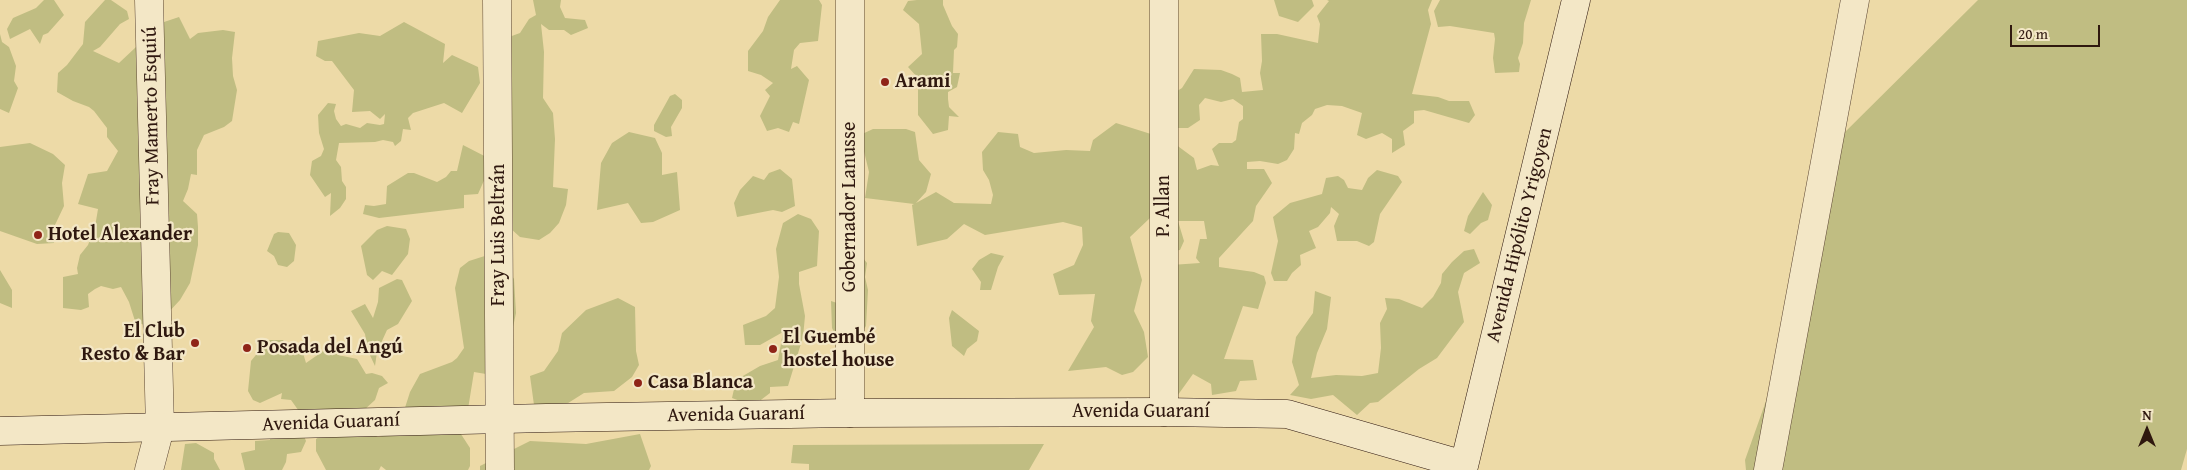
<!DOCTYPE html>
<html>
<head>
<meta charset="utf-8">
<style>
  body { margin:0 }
  #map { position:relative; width:2187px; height:470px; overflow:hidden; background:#eddaa7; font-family:"Gentium Book Plus",serif }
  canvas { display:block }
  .north { position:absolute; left:2122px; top:405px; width:50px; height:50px; -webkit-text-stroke:4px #f3e7c6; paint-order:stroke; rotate:0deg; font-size:14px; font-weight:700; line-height:20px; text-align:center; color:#2f180f }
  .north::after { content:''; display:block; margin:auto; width:18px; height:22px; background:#2f180f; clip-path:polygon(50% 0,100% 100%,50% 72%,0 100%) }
  .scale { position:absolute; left:2010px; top:25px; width:90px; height:22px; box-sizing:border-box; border:2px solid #2f180f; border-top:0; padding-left:6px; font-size:15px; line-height:18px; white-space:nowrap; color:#2f180f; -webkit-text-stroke:4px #f3e7c6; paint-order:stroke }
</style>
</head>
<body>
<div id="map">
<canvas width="2187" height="470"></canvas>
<div class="north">N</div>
<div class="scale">20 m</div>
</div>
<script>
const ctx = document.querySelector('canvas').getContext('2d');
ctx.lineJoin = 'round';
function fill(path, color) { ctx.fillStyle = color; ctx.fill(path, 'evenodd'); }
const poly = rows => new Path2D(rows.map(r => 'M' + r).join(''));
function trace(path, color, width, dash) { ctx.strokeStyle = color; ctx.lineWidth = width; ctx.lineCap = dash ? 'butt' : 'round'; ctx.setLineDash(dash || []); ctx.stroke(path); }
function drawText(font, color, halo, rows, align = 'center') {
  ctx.font = font + ' "Gentium Book Plus",serif'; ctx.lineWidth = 4.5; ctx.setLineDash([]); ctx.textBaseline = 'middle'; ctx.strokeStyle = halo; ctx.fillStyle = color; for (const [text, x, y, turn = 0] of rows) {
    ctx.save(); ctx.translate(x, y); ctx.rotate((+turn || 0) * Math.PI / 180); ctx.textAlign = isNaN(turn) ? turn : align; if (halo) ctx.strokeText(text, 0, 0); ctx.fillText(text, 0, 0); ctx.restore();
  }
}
fill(poly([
  [44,0,54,0,64,15,48,33,43,35,40,44,30,29,10,39,7,29,13,18,36,8],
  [105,0,111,0,127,11,129,19,120,24,100,47,93,51,119,63,136,47,149,27,179,17,190,39,198,33,223,30,235,32,232,58,233,76,237,90,232,121,224,127,204,135,197,150,197,175,191,174,188,189,183,201,197,214,198,227,198,245,190,283,180,300,167,314,144,325,135,321,129,302,121,287,113,289,101,286,95,289,88,294,89,307,81,310,63,308,63,277,78,274,77,268,80,255,88,245,95,227,98,209,78,204,88,174,107,171,118,151,107,137,107,128,94,111,89,107,73,101,57,92,58,73,67,65,83,44,85,22],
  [533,0,561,0,560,7,565,18,585,20,588,28,571,35,564,30,549,30,541,24,544,52,543,98,553,113,555,139,553,187,568,189,566,205,559,223,550,233,539,240,520,237,510,228,509,37,520,33,529,19,536,15],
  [780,0,819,0,822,5,818,41,800,43,794,50,791,69,797,66,809,80,799,124,793,122,789,132,778,128,767,131,760,116,770,96,765,90,773,83,761,75,748,71,748,51,763,31,768,17],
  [917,0,943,0,943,5,952,26,958,34,957,47,954,50,953,73,960,73,957,87,948,92,948,99,949,107,959,117,949,116,948,130,933,134,918,115,918,78,908,67,922,54,919,24,903,10,908,1],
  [1274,0,1312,0,1314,6,1298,22,1279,16],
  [1327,0,1432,0,1428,10,1431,24,1412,94,1438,97,1449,101,1469,101,1475,115,1469,123,1424,110,1414,111,1414,123,1403,131,1405,145,1392,153,1392,139,1382,133,1366,139,1357,135,1362,113,1342,106,1327,105,1315,109,1312,115,1302,123,1299,134,1295,133,1294,149,1287,160,1278,164,1260,161,1247,162,1247,169,1264,169,1272,183,1256,206,1253,221,1219,258,1219,267,1254,272,1264,276,1266,283,1258,309,1243,306,1224,359,1253,360,1257,380,1240,381,1236,391,1212,395,1211,384,1193,374,1175,399,1171,265,1200,263,1196,258,1200,239,1207,239,1204,221,1178,221,1184,241,1180,250,1170,251,1150,218,1130,237,1142,280,1134,311,1144,332,1148,357,1133,372,1122,375,1106,367,1068,371,1094,327,1091,321,1095,294,1059,295,1053,274,1074,265,1083,245,1082,227,1063,222,985,235,964,224,947,239,917,246,912,205,914,204,865,198,869,172,860,135,873,129,906,129,915,132,919,160,931,174,926,192,916,203,936,192,954,203,991,204,993,195,989,180,983,170,982,152,998,132,1018,134,1020,147,1034,153,1066,150,1090,151,1093,140,1116,123,1154,135,1175,144,1194,158,1197,170,1211,165,1219,166,1212,149,1219,143,1232,143,1236,140,1239,122,1243,119,1243,106,1233,99,1221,102,1205,98,1199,105,1200,120,1188,128,1177,128,1164,99,1182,88,1194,69,1221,70,1232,74,1240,78,1242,92,1263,90,1260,73,1262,61,1261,34,1277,34,1318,43,1320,24,1317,16,1329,1],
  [1440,0,1531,0,1524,23,1523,43,1518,58,1520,64,1519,72,1495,73,1493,58,1495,39,1494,33,1450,26,1438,27,1434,11],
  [1978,0,2187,0,2187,449,2181,470,1746,470,1745,460,1813,269,1837,140],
  [404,22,445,44,443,63,452,55,478,67,480,83,462,113,444,103,413,113,408,118,411,130,403,129,401,141,395,146,393,142,383,140,375,142,339,143,336,160,341,167,342,181,346,187,346,199,340,208,330,216,331,193,325,197,310,175,312,161,321,156,324,149,319,133,318,115,328,103,336,104,334,111,336,119,341,126,346,124,360,128,367,123,380,125,384,124,385,114,380,119,370,111,352,112,354,90,332,61,325,61,316,56,318,41,359,33,380,36],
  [0,34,2,42,9,47,16,66,14,81,18,88,9,113,0,109],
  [675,94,682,100,682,108,671,127,672,136,666,137,654,131,654,125,670,96],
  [629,132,655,138,662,153,662,175,677,172,680,210,653,222,641,223,628,203,597,210,601,163,612,143],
  [30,143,53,154,65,165,62,183,64,206,54,227,54,243,37,244,0,231,0,147],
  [463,145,498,163,486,176,478,194,464,195,464,208,379,218,363,214,365,205,374,206,386,204,387,186,408,173,414,173,437,182,446,177,451,171,457,171],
  [780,169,792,179,795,206,782,212,773,210,737,217,734,203,740,190,753,176,764,180,769,173],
  [1377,170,1398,176,1402,182,1380,214,1374,242,1369,246,1357,241,1337,241,1334,226,1339,214,1331,207,1330,213,1318,227,1309,231,1316,248,1300,255,1301,265,1292,273,1287,281,1274,281,1271,273,1278,241,1273,217,1290,203,1322,194,1326,178,1338,176,1344,180,1348,188,1362,190,1368,178],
  [1483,192,1492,205,1488,220,1481,223,1470,234,1464,231,1468,216],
  [798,214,811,219,819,231,817,266,799,272,799,284,805,316,803,337,788,386,770,387,770,393,753,406,732,398,736,380,760,366,778,360,783,332,760,345,745,345,743,325,766,316,775,308,779,277,776,249,783,223],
  [387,226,406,229,410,239,408,254,392,275,382,271,373,280,367,275,361,246,377,230],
  [278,232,289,233,296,245,294,261,287,267,278,265,274,256,267,251,274,234],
  [1474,249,1480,263,1464,273,1458,292,1464,322,1437,358,1419,369,1378,402,1370,403,1357,415,1333,395,1311,399,1290,395,1299,385,1292,362,1296,337,1313,313,1315,291,1331,297,1327,329,1317,353,1311,378,1336,375,1362,376,1378,373,1381,348,1380,323,1387,309,1385,298,1399,299,1422,308,1433,297,1441,283,1442,274,1452,262,1464,251],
  [991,253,1004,256,998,267,991,290,980,290,981,282,972,269,979,260],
  [491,254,506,265,514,279,516,313,507,356,486,374,474,372,468,409,457,428,470,448,470,466,468,470,386,470,381,466,379,470,326,470,316,451,316,439,327,432,361,428,378,437,387,435,403,414,410,392,420,374,452,362,457,358,464,348,455,288,460,268,469,261],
  [863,258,867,263,865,277,868,290,866,326,862,332,837,338,832,328,831,301,837,303],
  [0,270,12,290,12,308,0,303],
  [397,279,402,280,412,301,398,324,387,330,377,352,375,366,368,351,365,334,351,311,365,304,373,318,378,302,379,288],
  [618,298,635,307,636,351,639,365,632,377,614,391,584,393,565,405,534,405,530,376,544,371,558,351,562,333,586,310],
  [952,310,979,331,977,341,967,349,964,356,952,346,949,318],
  [268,340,283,340,293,350,303,353,306,363,329,347,338,355,357,359,366,374,372,373,382,376,388,383,379,388,375,400,363,411,301,414,291,400,281,399,282,393,260,403,253,400,248,391,251,361],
  [271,431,302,431,306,441,301,452,287,454,286,462,282,470,245,470,241,453,255,450,255,441,270,440],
  [640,434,651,466,649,470,480,470,480,466,530,441,586,444],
  [196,443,214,453,214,459,220,470,181,470,185,444],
  [1044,444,1029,470,809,470,809,464,791,463,793,445]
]), '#c0bd82');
const minor = poly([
  [497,0,500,470],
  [1164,0,1164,412],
  [850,413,850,0],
  [149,470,160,428,149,0],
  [1768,470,1855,0]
]);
const secondary = poly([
  [0,431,546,418,850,413,1164,412,1287,414,1464,465],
  [1463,470,1576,0]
]);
trace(minor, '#5e4835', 29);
trace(secondary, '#2f180f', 29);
trace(minor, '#f3e7c6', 28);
trace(secondary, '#f3e7c6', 28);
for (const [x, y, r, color] of [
  [885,82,5,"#8f2418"],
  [38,235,5,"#8f2418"],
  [195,343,5,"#8f2418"],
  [247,348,5,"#8f2418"],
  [773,349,5,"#8f2418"],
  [638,383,5,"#8f2418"]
]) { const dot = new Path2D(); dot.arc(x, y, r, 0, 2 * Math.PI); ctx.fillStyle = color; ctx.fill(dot); trace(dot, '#f3e7c6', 2); }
drawText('bold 20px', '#2f180f', '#f3e7c6', [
  ["Arami",895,82],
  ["Hotel Alexander",48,235],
  ["El Club",185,332,"right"],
  ["Resto & Bar",185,355,"right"],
  ["El Guembé",783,338],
  ["hostel house",783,361],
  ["Posada del Angú",257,348],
  ["Casa Blanca",648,383]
], 'left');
drawText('20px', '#2f180f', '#f3e7c6', [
  ["Fray Mamerto Esquiú",152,116,-91],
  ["P. Allan",1164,206,-90],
  ["Gobernador Lanusse",850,207,-90],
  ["Fray Luis Beltrán",499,235,-90],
  ["Avenida Hipólito Yrigoyen",1520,235,-76],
  ["Avenida Guaraní",1141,412],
  ["Avenida Guaraní",736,415,-1],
  ["Avenida Guaraní",331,423,-2]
]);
</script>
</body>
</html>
